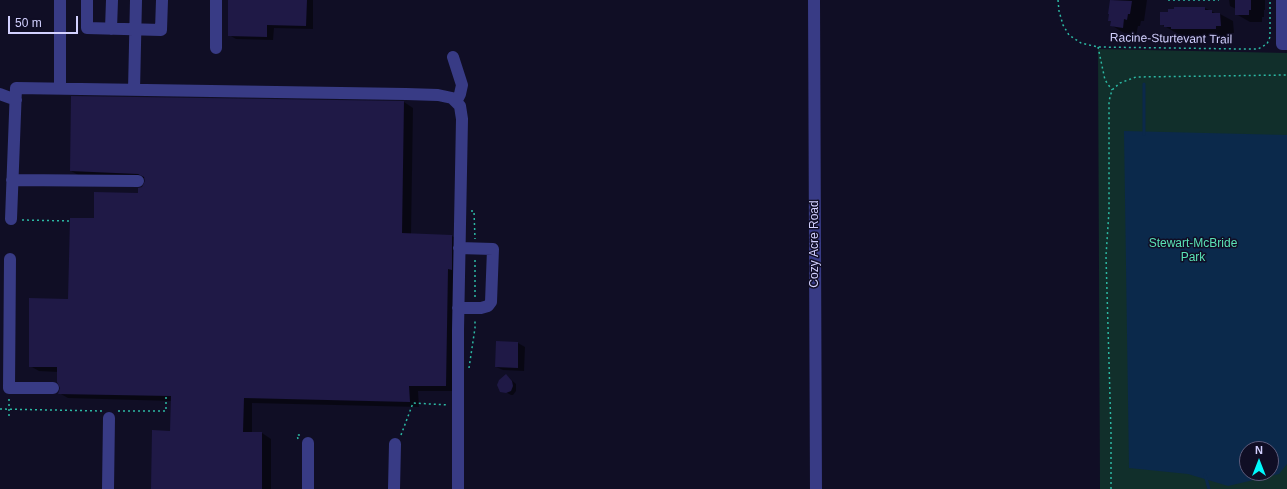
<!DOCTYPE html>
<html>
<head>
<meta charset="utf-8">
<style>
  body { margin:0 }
  #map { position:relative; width:1287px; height:489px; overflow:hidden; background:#100e25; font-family:Helvetica,sans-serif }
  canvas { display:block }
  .north { position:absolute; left:1239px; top:441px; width:40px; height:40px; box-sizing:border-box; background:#100e25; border:1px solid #5e5c7c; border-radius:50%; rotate:0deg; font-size:11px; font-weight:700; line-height:16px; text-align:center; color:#d3d1ff }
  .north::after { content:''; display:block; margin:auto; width:14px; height:18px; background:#00f9fc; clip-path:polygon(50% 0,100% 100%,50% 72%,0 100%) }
  .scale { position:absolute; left:8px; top:16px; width:70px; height:18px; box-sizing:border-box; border:2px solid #d3d1ff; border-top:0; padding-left:5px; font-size:12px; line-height:14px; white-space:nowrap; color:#d3d1ff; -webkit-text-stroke:3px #100e25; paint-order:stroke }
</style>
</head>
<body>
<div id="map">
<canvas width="1287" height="489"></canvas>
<div class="north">N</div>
<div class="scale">50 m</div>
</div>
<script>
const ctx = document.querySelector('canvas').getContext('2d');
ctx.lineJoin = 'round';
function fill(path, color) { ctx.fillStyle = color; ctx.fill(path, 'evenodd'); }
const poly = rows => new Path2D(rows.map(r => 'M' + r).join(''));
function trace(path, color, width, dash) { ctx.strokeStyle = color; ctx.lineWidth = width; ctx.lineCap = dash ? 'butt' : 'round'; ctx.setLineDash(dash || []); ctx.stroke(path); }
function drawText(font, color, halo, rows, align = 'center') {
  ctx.font = font + ' Helvetica,sans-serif'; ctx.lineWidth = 3; ctx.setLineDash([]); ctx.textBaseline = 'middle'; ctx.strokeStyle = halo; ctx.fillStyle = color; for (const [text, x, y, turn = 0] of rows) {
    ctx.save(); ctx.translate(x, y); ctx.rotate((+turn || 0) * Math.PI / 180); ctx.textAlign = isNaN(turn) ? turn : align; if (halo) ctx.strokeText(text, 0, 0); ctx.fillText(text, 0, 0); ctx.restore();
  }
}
fill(poly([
  [1098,49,1287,53,1287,489,1100,489],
  [1247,449,1271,449,1271,473,1247,473]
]), '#112f2b');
fill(poly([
  [1124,131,1287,135,1287,464,1279,474,1228,486,1188,474,1129,468],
  [1247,449,1271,449,1271,473,1247,473]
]), '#0b294b');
fill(poly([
  [229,0,313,0,313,29,274,28,273,40,236,39,229,35],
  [1111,0,1147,0,1144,21,1141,21,1140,26,1138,26,1136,35,1124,33,1111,25,1112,22,1109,20,1109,13],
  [1229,0,1265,0,1265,10,1264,10,1264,17,1262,17,1262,22,1250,22,1236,14,1236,9,1230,6],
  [1205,8,1217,14,1220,14,1233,21,1234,33,1229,33,1229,36,1185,36,1178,34,1161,24],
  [72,97,404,102,413,108,411,235,452,236,461,241,455,391,418,391,419,407,252,403,252,433,262,433,271,439,271,489,152,489,171,432,172,401,68,398,59,393,62,388,58,372,39,371,30,366,69,300,147,182,146,178,80,176,71,171],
  [518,343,525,347,524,371,503,370,496,367],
  [506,375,516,384,516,391,513,395,511,395,500,389]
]), '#0007');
trace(poly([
  [1144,84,1144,134],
  [1205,475,1209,489]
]), '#0b294b', 3);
fill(poly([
  [228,0,307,0,306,26,267,25,267,37,228,36],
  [1110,0,1132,1,1130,14,1128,14,1127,20,1124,19,1123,28,1110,26,1111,21,1108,21,1109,14,1108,14],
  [1235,0,1251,0,1251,10,1249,10,1249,15,1235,15],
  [1174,7,1205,7,1205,10,1212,10,1212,13,1220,13,1221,26,1216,26,1216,29,1171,29,1171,27,1164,27,1164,25,1160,25,1160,12,1168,12,1168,9,1174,9],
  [71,96,404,101,402,233,452,235,452,270,448,269,446,386,409,386,410,402,244,398,243,432,262,432,262,489,151,489,152,430,170,431,171,396,58,394,60,388,57,382,57,367,29,367,29,298,68,299,70,218,94,218,94,192,138,193,138,188,142,187,145,181,144,177,138,174,70,171],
  [496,341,518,342,518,368,495,367],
  [506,374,512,381,513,386,511,391,506,393,500,392,497,385,499,380]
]), '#1f1946');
trace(poly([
  [1058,0,1059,11,1063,25,1069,35,1081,43,1098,47,1242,49,1258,49,1267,44,1270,37,1270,0],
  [1168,0,1219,0],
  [1098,47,1105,80,1112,90],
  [471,211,474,211,475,239],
  [22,220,70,221],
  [475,297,475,259],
  [469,368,475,328,475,319],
  [0,409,102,411],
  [118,411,166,411,166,396],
  [9,416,9,398],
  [401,435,413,403,448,405],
  [298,439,297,435,302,435],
  [1111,489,1111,433,1106,256,1109,211,1109,101,1112,90,1120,83,1136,77,1287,75]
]), '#2cb9a4', 1.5, [2, 3]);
trace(poly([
  [60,0,60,88],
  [87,0,87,28,161,30,162,0],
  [814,0,816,489],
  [1282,0,1282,44,1287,44],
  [111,29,112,0],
  [216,48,216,0],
  [453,57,462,85,460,94,456,102],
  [134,90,136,0],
  [0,94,16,100],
  [12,180,138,181],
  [11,219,16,88,406,94,438,95,452,98,460,106,462,119,458,330,458,489],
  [10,259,9,388,53,388],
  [458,308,481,308,488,306,491,302,493,249,459,248],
  [108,489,109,418],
  [308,489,308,443],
  [394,489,395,444]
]), '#383b85', 12);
drawText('12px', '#d3d1ff', '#100e25', [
  ["Racine-Sturtevant Trail",1171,39,1],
  ["Cozy Acre Road",815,244,-90]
]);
drawText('12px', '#5ae2b5', '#100e25', [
  ["Stewart-McBride",1193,244],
  ["Park",1193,258]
]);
</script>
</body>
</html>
